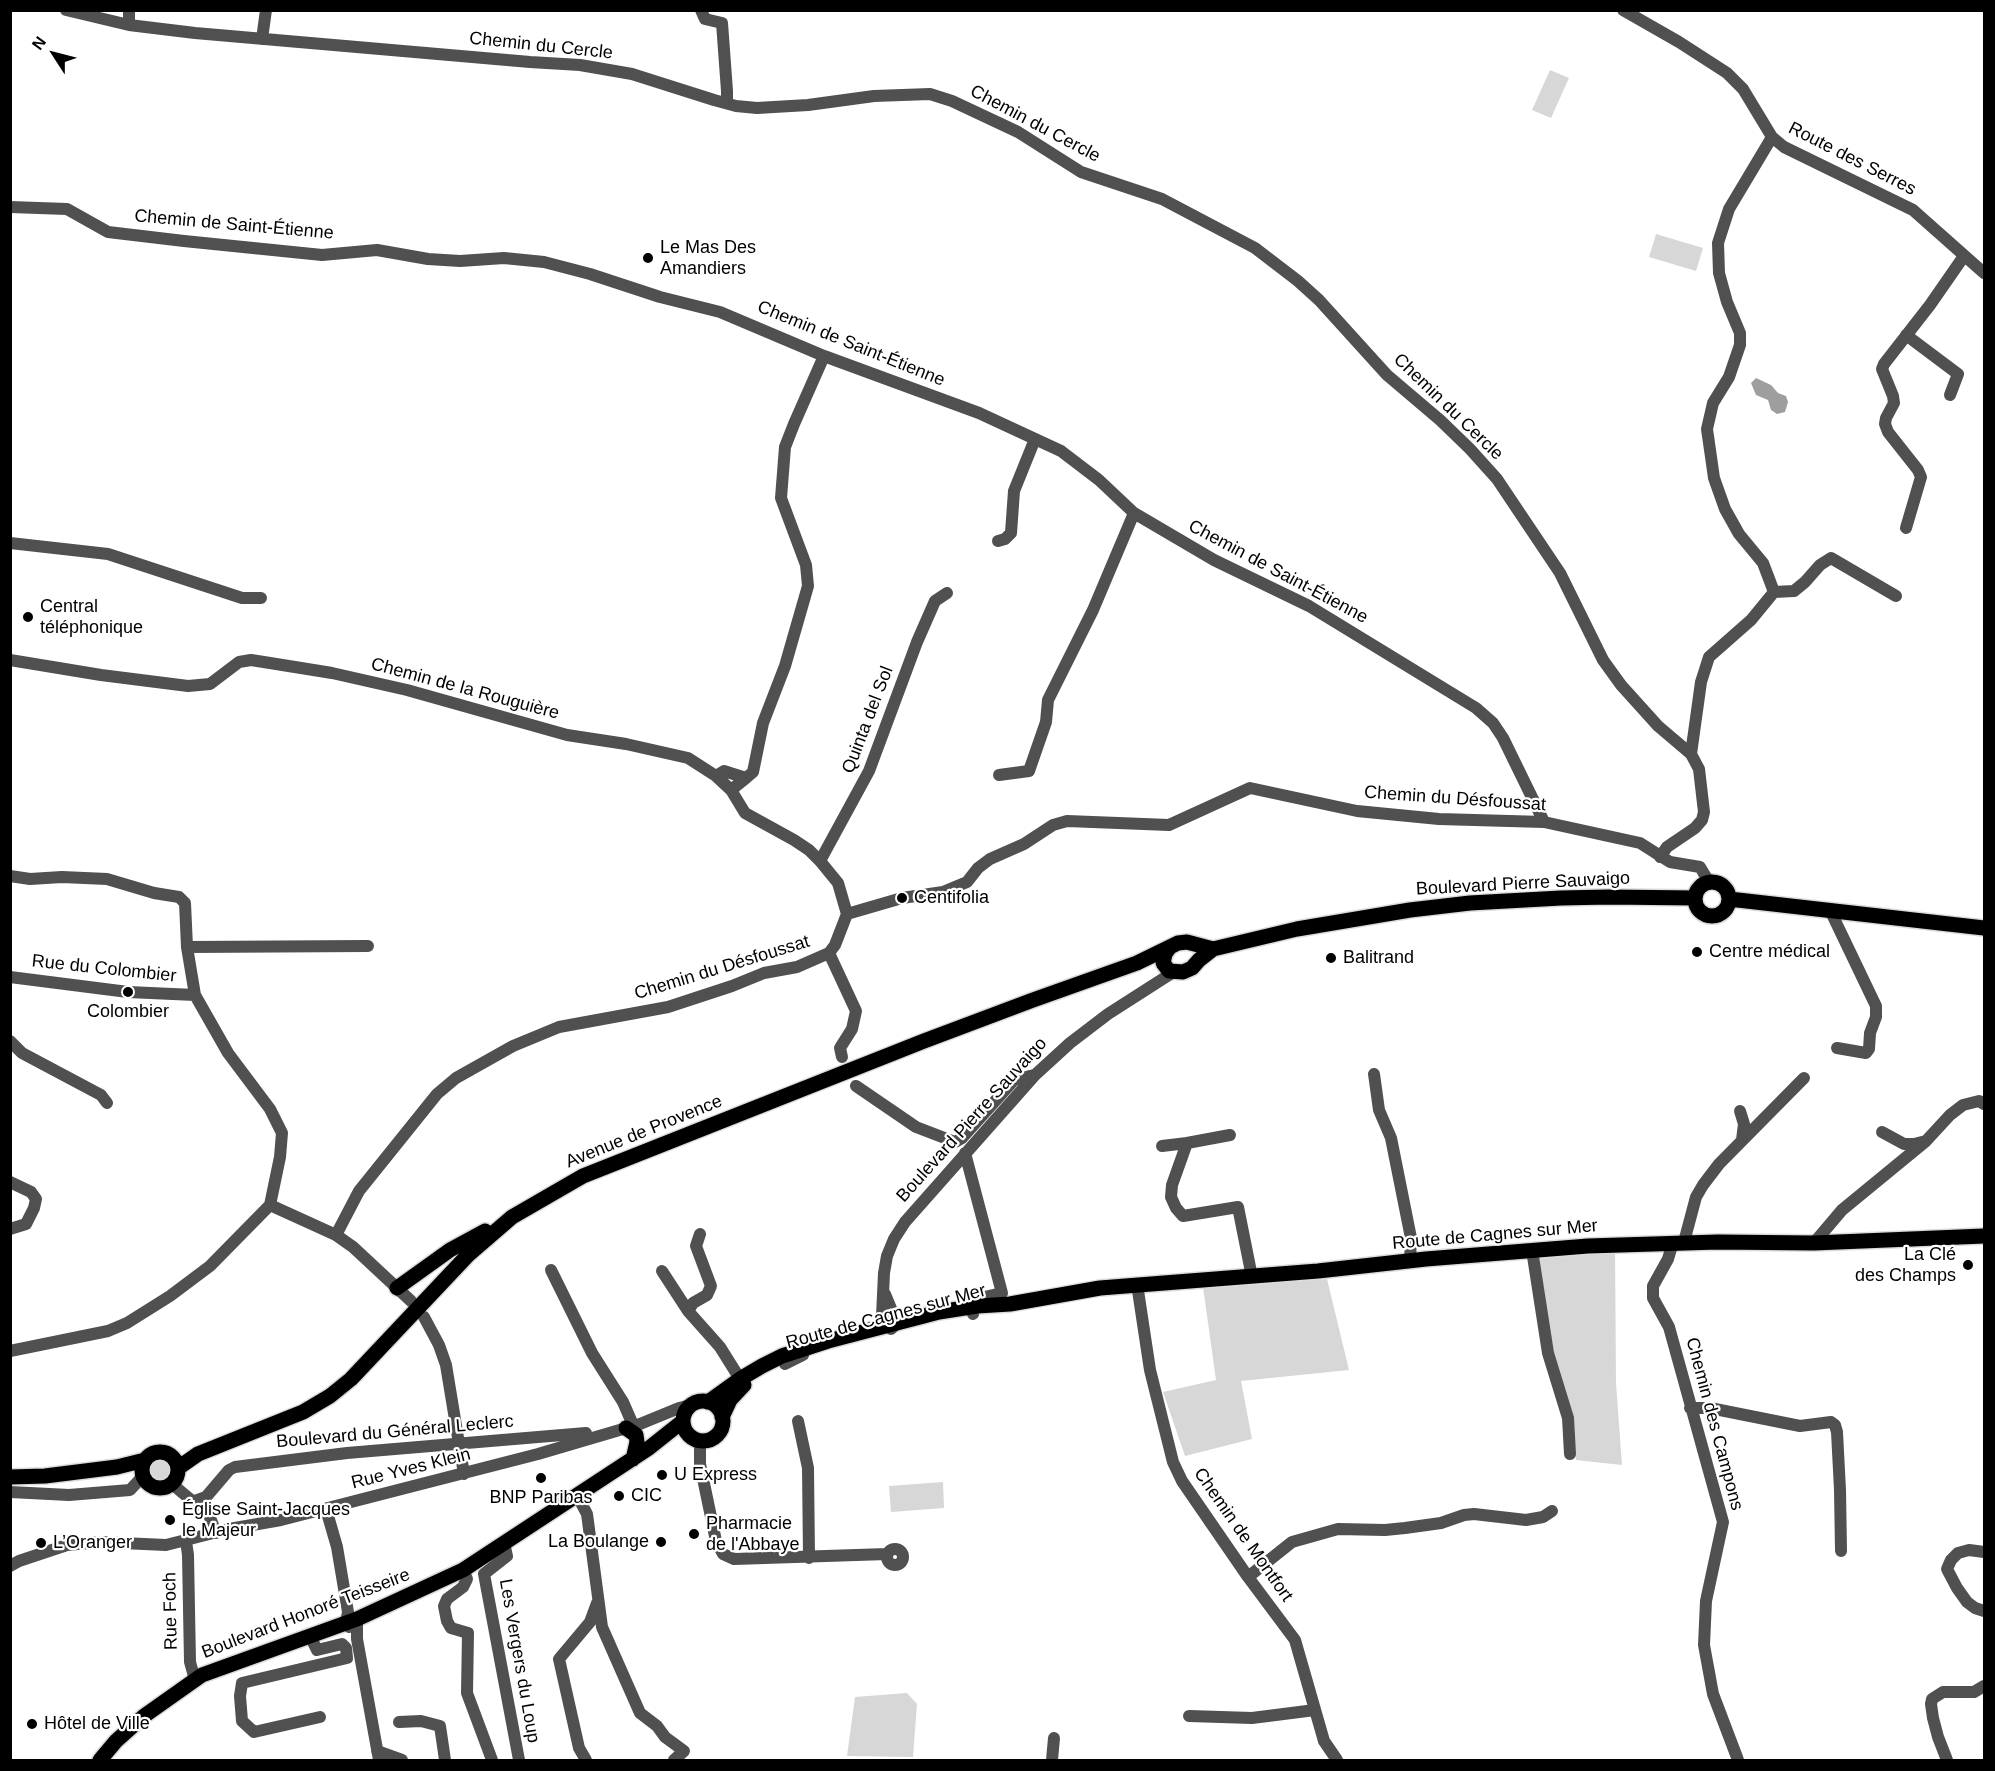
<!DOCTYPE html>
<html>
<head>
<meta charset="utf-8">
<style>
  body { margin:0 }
  #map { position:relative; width:1995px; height:1771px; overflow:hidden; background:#fff; font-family:Helvetica,sans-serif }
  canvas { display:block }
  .frame { position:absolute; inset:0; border:12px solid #000; pointer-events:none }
  .north { position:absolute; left:24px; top:24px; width:60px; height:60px; -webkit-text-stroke:4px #fff; paint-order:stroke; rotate:306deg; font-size:16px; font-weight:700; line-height:24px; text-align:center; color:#000 }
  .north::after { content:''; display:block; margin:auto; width:21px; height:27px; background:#000; clip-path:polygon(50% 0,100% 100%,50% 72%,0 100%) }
</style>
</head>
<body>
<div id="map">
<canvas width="1995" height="1771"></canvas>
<div class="frame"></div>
<div class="north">N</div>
</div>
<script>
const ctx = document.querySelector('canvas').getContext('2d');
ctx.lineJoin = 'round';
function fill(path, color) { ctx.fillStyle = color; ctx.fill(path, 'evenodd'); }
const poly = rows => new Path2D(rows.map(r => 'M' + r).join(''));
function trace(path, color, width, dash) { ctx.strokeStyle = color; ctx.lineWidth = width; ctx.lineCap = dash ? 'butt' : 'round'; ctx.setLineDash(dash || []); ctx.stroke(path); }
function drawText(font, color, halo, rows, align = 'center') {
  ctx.font = font + ' Helvetica,sans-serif'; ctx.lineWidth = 4.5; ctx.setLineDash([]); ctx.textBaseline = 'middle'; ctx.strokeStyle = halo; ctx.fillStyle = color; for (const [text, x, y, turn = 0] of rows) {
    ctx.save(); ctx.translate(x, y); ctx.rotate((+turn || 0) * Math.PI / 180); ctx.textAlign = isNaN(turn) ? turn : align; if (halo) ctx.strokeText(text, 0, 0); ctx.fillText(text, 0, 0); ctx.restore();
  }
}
fill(poly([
  [1550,70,1569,78,1551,118,1532,110],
  [1656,234,1703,248,1696,271,1649,257],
  [1615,1250,1616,1383,1622,1465,1576,1460,1572,1417,1556,1367,1540,1270,1540,1259,1548,1255],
  [1327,1279,1349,1370,1241,1381,1252,1439,1185,1456,1163,1392,1216,1380,1203,1287],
  '148 1470a12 12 0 1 1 24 0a12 12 0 1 1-24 0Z',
  [943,1482,944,1508,891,1512,889,1486],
  [907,1693,917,1704,913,1757,847,1756,855,1697]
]), '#d7d7d7');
fill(poly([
  [1756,378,1771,385,1778,393,1786,396,1788,402,1785,412,1777,414,1771,410,1768,400,1756,395,1751,383]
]), '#9e9e9e');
const major = poly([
  '1695 899a17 17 0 1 1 34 0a17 17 0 1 1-34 0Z',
  [1729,899,1984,928],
  [1170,947,1165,954,1163,963,1169,971,1183,972,1192,968,1199,960,1213,949,1297,929,1410,910,1470,903,1561,898,1609,897,1695,898],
  [397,1288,450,1250,485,1231],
  '683 1421a20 20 0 1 1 40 0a20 20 0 1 1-40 0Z',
  [708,1402,740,1379,762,1366,782,1356,828,1341,939,1312,977,1306,1010,1304,1100,1288,1318,1271,1426,1259,1588,1246,1718,1242,1814,1243,1984,1236],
  [722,1417,730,1400,744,1385],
  [626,1428,636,1435,637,1442,633,1459],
  '142 1470a18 18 0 1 1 36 0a18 18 0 1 1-36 0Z',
  [178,1468,198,1454,303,1412,330,1396,351,1379,468,1255,512,1217,583,1176,924,1041,1033,1000,1137,963,1178,943,1187,942,1213,949],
  [10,1477,45,1476,117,1467,145,1460],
  [100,1760,116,1741,144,1716,202,1675,357,1619,463,1570,649,1448,683,1421]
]);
trace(major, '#dbdbdb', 18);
trace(poly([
  [66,10,129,25,195,33,530,62,580,65,632,74,714,100,736,106,757,108,808,105,874,96,930,94,952,101,1018,132,1081,172,1162,199,1255,248,1298,281,1319,300,1387,375,1440,420,1470,449,1497,479,1560,573,1603,660,1621,685,1658,726,1691,754,1699,769,1704,812,1702,820,1695,828,1667,847,1660,857],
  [129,10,129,25],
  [701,10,705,19,722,23,727,91,727,103],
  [1623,10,1679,42,1727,73,1743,89,1772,137,1784,147,1913,210,1984,273],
  [262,39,266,10],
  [10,207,67,209,108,232,184,241,322,255,377,250,428,259,460,261,504,258,544,262,590,274,660,297,720,312,824,356,979,413,1061,451,1099,480,1134,513,1214,560,1309,606,1476,708,1493,723,1503,738,1544,822],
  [1906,335,1958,374,1950,395],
  [1906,528,1921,477,1918,470,1888,432,1885,424,1886,418,1894,403,1893,396,1882,369,1884,364,1930,305,1964,256],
  [998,541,1005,539,1011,533,1014,491,1035,439],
  [10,543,108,554,242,598,261,598],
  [1774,592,1794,591,1805,582,1820,565,1831,558,1896,596],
  [10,660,101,675,188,686,210,684,239,662,251,660,270,663,332,673,407,690,567,735,626,744,688,758,716,776,731,790,745,813,794,840,809,850,820,861,838,883,847,914],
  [1691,754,1701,682,1709,657,1751,620,1774,592,1763,563,1739,534,1725,509,1714,478,1707,429,1713,403,1729,377,1740,345,1740,333,1727,302,1719,273,1718,243,1729,209,1772,137],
  [999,775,1029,771,1046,722,1048,700,1093,610,1134,513],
  [716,776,724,771,746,778,731,790],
  [746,778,753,772,763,723,785,666,808,586,806,565,781,498,785,447,794,424,824,356],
  [820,861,869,771,917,642,935,601,947,593],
  [10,876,30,879,62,877,107,879,154,893,179,897,185,903,187,947,195,995,228,1053,270,1109,282,1133,280,1157,270,1205],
  [1830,910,1876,1006,1876,1017,1870,1033,1869,1049,1866,1053,1837,1048],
  [187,947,368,946],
  [829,953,856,1011,852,1029,840,1048,842,1057],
  [10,977,128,992,195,995],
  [10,1041,22,1053,101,1095,107,1103],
  [1374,1074,1379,1110,1391,1138,1411,1238,1410,1261],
  [856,1086,916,1127,955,1142,962,1138,1014,1080,1034,1075],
  [1740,1111,1744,1124,1742,1140],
  [1882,1132,1904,1144,1914,1144,1926,1141],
  [1230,1135,1187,1143,1172,1185,1171,1197,1176,1208,1183,1216,1238,1207,1252,1277],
  [1162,1146,1187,1143],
  [965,1153,1002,1293,971,1300,973,1314],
  [10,1182,31,1192,36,1199,34,1208,26,1224,10,1229],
  [270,1205,336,1235,353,1247,411,1301],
  [336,1235,359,1191,437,1094,456,1078,513,1046,559,1027,668,1007,732,986,764,973,797,967,829,953,835,945,847,914,902,898,943,892,967,882,978,868,990,859,1024,844,1053,825,1067,821,1169,825,1250,788,1357,811,1439,819,1544,822,1640,843,1670,862,1700,867,1709,882],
  [1673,1242,1668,1259,1653,1286,1653,1298,1669,1327,1723,1522,1706,1601,1704,1645,1713,1694,1738,1760],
  [1684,1242,1696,1197,1703,1185,1719,1164,1804,1078],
  [1814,1243,1842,1210,1926,1141,1950,1115,1963,1105,1979,1101,1984,1104],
  [1532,1250,1548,1353,1568,1418,1570,1454],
  [551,1270,592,1353,623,1402,633,1425],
  [662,1271,688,1311,720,1347,740,1379],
  [1137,1284,1150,1370,1173,1462,1182,1481,1248,1577,1295,1640,1324,1741,1337,1760],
  [885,1294,897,1323,891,1329],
  [688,1311,693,1303,707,1295,711,1286,696,1246,700,1234],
  [424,1317,439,1345,446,1365,464,1474],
  [885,1326,882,1316,884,1273,887,1256,894,1239,905,1222,1035,1075,1070,1043,1108,1014,1172,973],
  [10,1351,108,1331,127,1323,170,1296,210,1266,270,1205],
  [785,1364,803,1355],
  [1690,1408,1710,1408,1800,1426,1831,1422,1835,1425,1837,1432,1840,1490,1841,1551],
  [798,1421,808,1468,809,1558],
  [700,1441,700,1464,716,1541,723,1554,734,1559,887,1554],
  [172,1484,209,1515,216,1533],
  [10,1492,69,1495,130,1490,143,1476],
  [577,1495,587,1514,602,1627,640,1713,657,1726,665,1737,684,1751,674,1760],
  [195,1501,206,1497,229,1470,235,1467,347,1453,586,1433],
  [326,1509,337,1547,348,1612,346,1623,349,1627],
  [186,1541,188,1555,190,1662,195,1680],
  [504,1543,507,1556,484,1574,519,1760],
  '887 1557a8 8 0 1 1 16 0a8 8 0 1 1-16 0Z',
  [1984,1552,1969,1550,1958,1553,1951,1560,1947,1569,1957,1588,1967,1602,1975,1608,1984,1611],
  [10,1566,19,1561,67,1545,100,1542,166,1545,229,1529,281,1520,538,1454,640,1424,679,1408,691,1405],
  [463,1570,467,1579,463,1587,447,1599,444,1606,447,1621,451,1628,468,1633,467,1693,492,1760],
  [1248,1577,1292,1542,1338,1529,1385,1530,1405,1528,1441,1523,1464,1515,1474,1514,1526,1520,1543,1517,1552,1511],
  [357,1619,357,1639,379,1760],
  [310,1636,317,1650,342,1644,346,1648,347,1658,242,1683,240,1696,242,1721,254,1732,320,1717],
  [1189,1716,1252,1718,1315,1710],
  [399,1722,421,1721,440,1726,445,1760],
  [377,1751,402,1760],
  [586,1760,579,1748,559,1659,590,1622,597,1603],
  [1052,1760,1054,1738],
  [1947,1760,1938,1737,1933,1718,1931,1704,1932,1699,1943,1692,1974,1692,1984,1686]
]), '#505050', 12);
trace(major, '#000', 15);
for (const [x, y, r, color] of [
  [648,258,6,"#000"],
  [28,617,6,"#000"],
  [902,898,6,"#000"],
  [1697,952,6,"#000"],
  [1331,958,6,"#000"],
  [128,992,6,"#000"],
  [1968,1265,6,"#000"],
  [662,1475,6,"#000"],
  [541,1478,6,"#000"],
  [619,1496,6,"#000"],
  [170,1520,6,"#000"],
  [694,1534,6,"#000"],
  [661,1542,6,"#000"],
  [41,1543,6,"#000"],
  [32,1724,6,"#000"]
]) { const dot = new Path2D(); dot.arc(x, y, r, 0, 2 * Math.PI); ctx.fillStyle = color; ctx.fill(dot); trace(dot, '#fff', 2); }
drawText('18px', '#000', '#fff', [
  ["Chemin du Cercle",541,46,6],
  ["Chemin du Cercle",1035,124,28],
  ["Route des Serres",1852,159,27],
  ["Chemin de Saint-Étienne",234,225,5],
  ["Chemin de Saint-Étienne",851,344,22],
  ["Chemin du Cercle",1448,407,44],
  ["Chemin de Saint-Étienne",1278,572,28],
  ["Chemin de la Rouguière",465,689,15],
  ["Quinta del Sol",868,720,-69],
  ["Chemin du Désfoussat",1455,799,4],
  ["Boulevard Pierre Sauvaigo",1523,884,-3],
  ["Chemin du Désfoussat",722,968,-17],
  ["Rue du Colombier",104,969,6],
  ["Boulevard Pierre Sauvaigo",972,1120,-48],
  ["Avenue de Provence",644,1132,-22],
  ["Route de Cagnes sur Mer",1495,1235,-5],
  ["Route de Cagnes sur Mer",886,1317,-15],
  ["Chemin des Campons",1714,1424,75],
  ["Boulevard du Général Leclerc",395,1432,-5],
  ["Rue Yves Klein",411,1469,-14],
  ["Chemin de Montfort",1243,1535,55],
  ["Rue Foch",171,1611,-91],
  ["Boulevard Honoré Teisseire",306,1614,-21],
  ["Les Vergers du Loup",519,1661,80]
]);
drawText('18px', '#000', '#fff', [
  ["Le Mas Des",660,248],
  ["Amandiers",660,269],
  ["Central",40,607],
  ["téléphonique",40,628],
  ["Centifolia",914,898],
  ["Centre médical",1709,952],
  ["Balitrand",1343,958],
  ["Colombier",128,1012,"center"],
  ["La Clé",1956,1255,"right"],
  ["des Champs",1956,1276,"right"],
  ["U Express",674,1475],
  ["CIC",631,1496],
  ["BNP Paribas",541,1498,"center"],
  ["Église Saint-Jacques",182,1510],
  ["le Majeur",182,1531],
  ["Pharmacie",706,1524],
  ["de l'Abbaye",706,1545],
  ["La Boulange",649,1542,"right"],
  ["L’Oranger",53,1543],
  ["Hôtel de Ville",44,1724]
], 'left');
</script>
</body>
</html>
